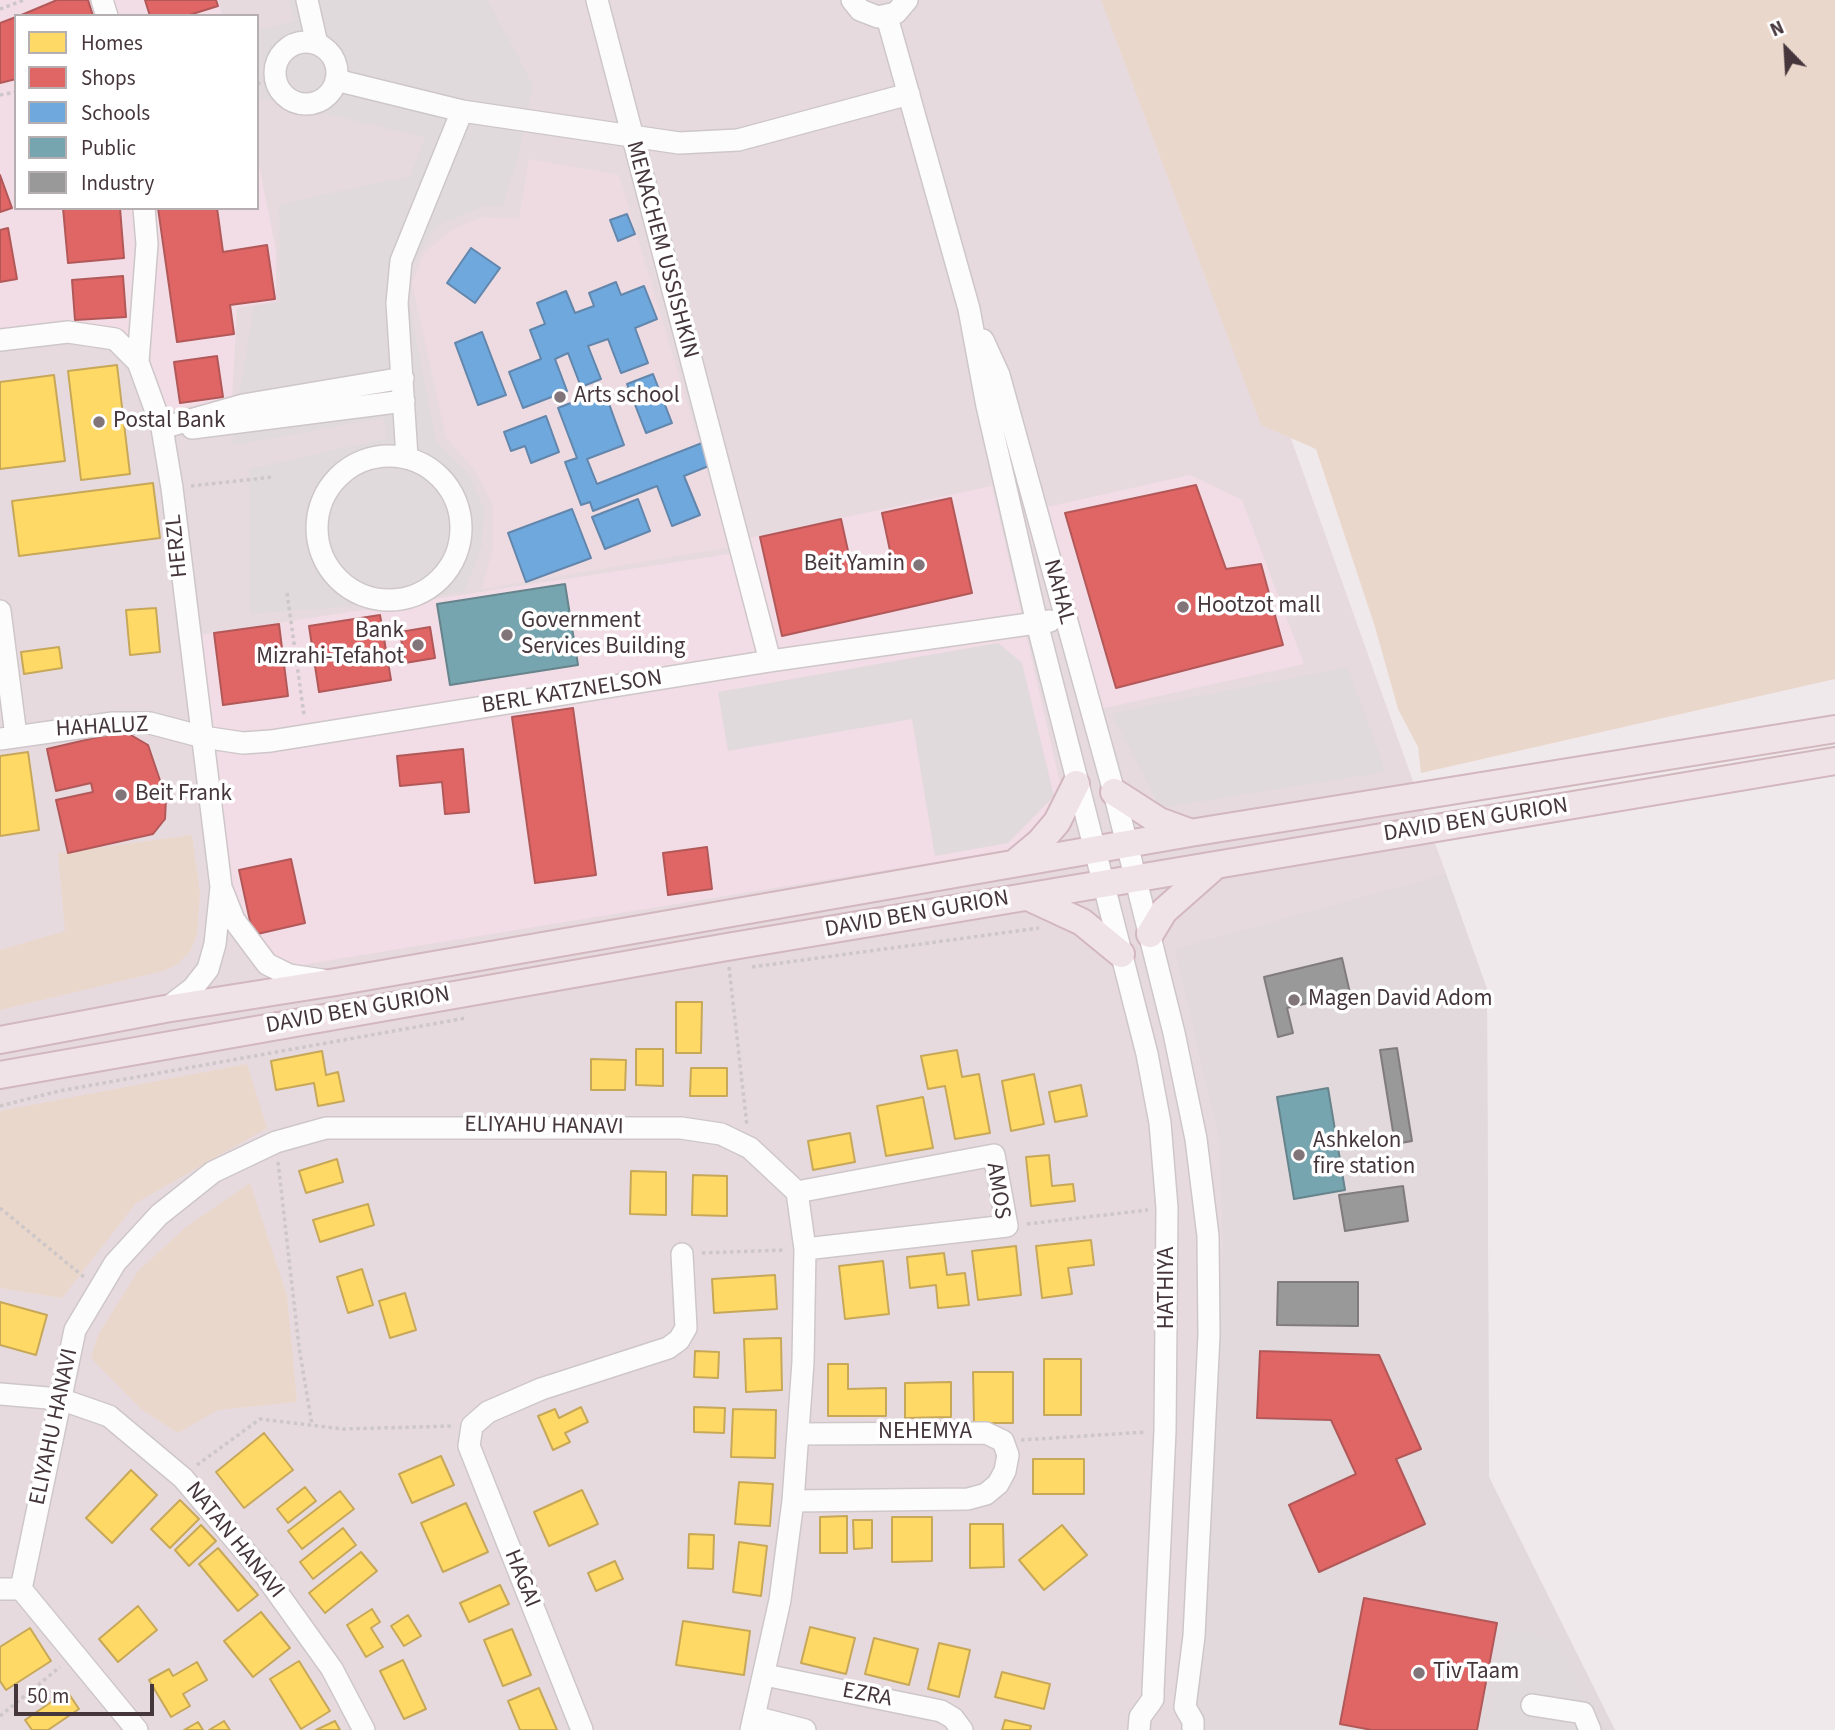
<!DOCTYPE html>
<html>
<head>
<meta charset="utf-8">
<style>
  body { margin:0 }
  #map { position:relative; width:1835px; height:1730px; overflow:hidden; background:#f0e9eb; font-family:"Source Sans 3",sans-serif }
  canvas { display:block }
  .legend { position:absolute; left:14px; top:14px; width:245px; height:196px; box-sizing:border-box; background:#fff; border:2px solid #b5afb1; margin:0; padding:9px 12px; list-style:none; font-size:21px; color:#45363c }
  .legend li { display:flex; align-items:center; gap:14px; height:35px }
  .legend b { width:35px; border:2px solid #b5afb1 }
  .north { position:absolute; left:1751px; top:14px; width:70px; height:70px; -webkit-text-stroke:5px #fff; paint-order:stroke; rotate:336deg; font-size:19px; font-weight:700; line-height:28px; text-align:center; color:#45363c }
  .north::after { content:''; display:block; margin:auto; width:24px; height:32px; background:#45363c; clip-path:polygon(50% 0,100% 100%,50% 72%,0 100%) }
  .scale { position:absolute; left:14px; top:1684px; width:140px; height:32px; box-sizing:border-box; border:4px solid #45363c; border-top:0; padding-left:9px; font-size:21px; line-height:24px; white-space:nowrap; color:#45363c; -webkit-text-stroke:5px #fff; paint-order:stroke }
</style>
</head>
<body>
<div id="map">
<canvas width="1835" height="1730"></canvas>
<ul class="legend">
<li><b style="height:19px;background:#ffd966"></b>Homes</li>
<li><b style="height:19px;background:#e06666"></b>Shops</li>
<li><b style="height:19px;background:#6fa8dc"></b>Schools</li>
<li><b style="height:19px;background:#76a5af"></b>Public</li>
<li><b style="height:19px;background:#999"></b>Industry</li>
</ul>
<div class="north">N</div>
<div class="scale">50 m</div>
</div>
<script>
const ctx = document.querySelector('canvas').getContext('2d');
ctx.lineJoin = 'round';
function fill(path, color) { ctx.fillStyle = color; ctx.fill(path, 'evenodd'); }
const poly = rows => new Path2D(rows.map(r => 'M' + r).join(''));
function trace(path, color, width, dash) { ctx.strokeStyle = color; ctx.lineWidth = width; ctx.lineCap = dash ? 'butt' : 'round'; ctx.setLineDash(dash || []); ctx.stroke(path); }
function drawText(font, color, halo, rows, align = 'center') {
  ctx.font = font + ' "Source Sans 3",sans-serif'; ctx.lineWidth = 7; ctx.setLineDash([]); ctx.textBaseline = 'middle'; ctx.strokeStyle = halo; ctx.fillStyle = color; for (const [text, x, y, turn = 0] of rows) {
    ctx.save(); ctx.translate(x, y); ctx.rotate((+turn || 0) * Math.PI / 180); ctx.textAlign = isNaN(turn) ? turn : align; if (halo) ctx.strokeText(text, 0, 0); ctx.fillText(text, 0, 0); ctx.restore();
  }
}
fill(poly([
  [0,0,1135,0,1487,989,1489,1477,1615,1730,0,1730],
  [16,16,257,16,257,208,16,208]
]), '#e7dadf');
fill(poly([
  [0,0,218,0,222,16,16,16,16,208,257,208,257,156,276,250,276,301,237,308,232,400,151,412,131,340,68,325,0,329],
  [1190,475,1242,500,1304,664,1100,709,1043,508],
  [992,486,1060,783,1047,819,1009,850,300,965,272,957,239,915,232,881,199,635,729,554,748,538]
]), '#f2dce5');
fill(poly([
  [1446,874,1487,989,1489,1477,1615,1730,1195,1730,1223,1248,1220,1143,1175,949]
]), '#e1d9dc');
fill(poly([
  [529,159,619,175,730,547,482,589,493,547,493,505,475,471,446,438,412,283,424,253,451,230,482,217,519,219]
]), '#eddbe1');
fill(poly([
  [1101,0,1835,0,1835,679,1421,773,1418,747,1398,709,1375,627,1316,449,1261,425],
  [192,835,200,893,197,934,191,950,178,964,163,971,0,1010,0,950,65,931,58,853],
  [247,1064,267,1128,136,1203,62,1298,0,1288,0,1111],
  [250,1183,287,1296,297,1402,218,1410,178,1433,141,1409,91,1358,98,1335,138,1271,186,1227]
]), '#ead7cb');
fill(poly([
  [289,0,488,0,533,85,521,145,503,207,485,206,435,227,405,280,436,441,469,475,484,508,482,545,465,591,398,603,250,614,249,469,387,438,383,418,231,446,254,306,280,302,279,204,410,176,425,138,257,97,257,31,295,20],
  [998,643,1022,663,1054,796,1008,843,935,856,912,719,728,751,718,692],
  [1348,667,1386,772,1160,808,1111,713],
  [1505,1629,1558,1640,1598,1730,1487,1730]
]), '#e1dadc');
const homes = poly([
  [117,365,130,474,81,480,68,371,117,365],
  [54,375,65,461,0,469,0,382,54,375],
  [153,483,160,538,19,556,12,501,153,483],
  [156,608,160,652,130,655,126,610,156,608],
  [59,647,62,668,24,674,21,652,59,647],
  [28,752,39,830,0,836,0,756,28,752],
  [676,1002,702,1002,701,1053,676,1053,676,1002],
  [636,1049,663,1049,663,1086,636,1085,636,1049],
  [957,1050,962,1077,979,1074,990,1133,955,1139,945,1086,928,1089,921,1056,957,1050],
  [322,1051,326,1075,338,1072,344,1101,318,1106,314,1083,276,1090,271,1061,322,1051],
  [591,1059,626,1060,625,1090,591,1090,591,1059],
  [691,1068,727,1068,727,1096,690,1096,691,1068],
  [1034,1074,1044,1124,1011,1131,1002,1081,1034,1074],
  [1081,1085,1087,1116,1055,1122,1049,1092,1081,1085],
  [923,1097,933,1148,886,1156,877,1106,923,1097],
  [850,1133,855,1162,813,1170,808,1141,850,1133],
  [1049,1155,1052,1186,1073,1184,1075,1201,1031,1206,1026,1157,1049,1155],
  [337,1159,343,1182,306,1193,299,1171,337,1159],
  [631,1171,666,1172,666,1215,630,1214,631,1171],
  [693,1175,727,1176,727,1216,692,1215,693,1175],
  [368,1204,374,1225,320,1242,313,1220,368,1204],
  [1091,1240,1094,1265,1068,1268,1072,1294,1042,1298,1036,1246,1091,1240],
  [1016,1246,1021,1295,978,1300,972,1251,1016,1246],
  [944,1253,947,1275,965,1273,969,1305,938,1308,936,1285,910,1288,907,1257,944,1253],
  [883,1261,889,1314,845,1319,839,1266,883,1261],
  [362,1269,373,1305,348,1313,337,1277,362,1269],
  [775,1275,777,1309,714,1313,712,1279,775,1275],
  [405,1293,416,1330,390,1338,379,1301,405,1293],
  [0,1302,47,1315,36,1355,0,1345,0,1302],
  [781,1338,782,1390,746,1392,744,1339,781,1338],
  [695,1351,719,1352,718,1378,694,1377,695,1351],
  [1044,1359,1081,1359,1081,1415,1044,1415,1044,1359],
  [828,1364,848,1364,848,1389,886,1388,886,1416,828,1416,828,1364],
  [973,1372,1013,1372,1013,1423,974,1423,973,1372],
  [951,1382,951,1417,905,1418,905,1383,951,1382],
  [581,1407,588,1422,565,1433,570,1442,553,1450,538,1416,555,1409,559,1418,581,1407],
  [694,1407,725,1408,724,1433,694,1432,694,1407],
  [733,1409,776,1410,775,1458,731,1457,733,1409],
  [264,1433,293,1470,244,1508,216,1472,264,1433],
  [441,1456,454,1485,412,1503,399,1474,441,1456],
  [1033,1459,1084,1459,1084,1494,1033,1494,1033,1459],
  [131,1470,157,1495,112,1543,86,1518,131,1470],
  [739,1482,773,1484,770,1526,735,1524,739,1482],
  [305,1487,316,1501,288,1523,277,1509,305,1487],
  [582,1490,598,1524,549,1546,534,1512,582,1490],
  [340,1491,354,1509,302,1549,288,1531,340,1491],
  [180,1500,199,1519,170,1548,151,1529,180,1500],
  [466,1503,488,1552,443,1572,421,1523,466,1503],
  [847,1516,847,1553,820,1553,820,1517,847,1516],
  [892,1517,932,1517,932,1561,892,1562,892,1517],
  [853,1520,872,1520,872,1548,854,1549,853,1520],
  [970,1524,1003,1524,1004,1567,970,1568,970,1524],
  [201,1525,216,1541,189,1566,175,1550,201,1525],
  [1062,1525,1087,1555,1044,1590,1019,1560,1062,1525],
  [343,1528,356,1545,313,1579,300,1562,343,1528],
  [689,1534,714,1535,713,1569,688,1568,689,1534],
  [739,1542,767,1546,761,1596,733,1592,739,1542],
  [218,1548,258,1595,238,1611,199,1564,218,1548],
  [361,1552,377,1571,325,1613,309,1593,361,1552],
  [615,1561,623,1579,596,1591,588,1573,615,1561],
  [500,1585,509,1604,469,1622,460,1603,500,1585],
  [138,1606,157,1630,118,1662,99,1639,138,1606],
  [372,1609,380,1622,371,1628,383,1647,366,1657,347,1625,372,1609],
  [261,1612,290,1648,253,1677,224,1641,261,1612],
  [408,1615,421,1636,404,1646,391,1626,408,1615],
  [683,1621,750,1631,744,1675,676,1665,683,1621],
  [810,1627,855,1638,846,1674,801,1663,810,1627],
  [30,1628,51,1661,6,1690,0,1681,0,1647,30,1628],
  [512,1629,531,1675,503,1686,484,1640,512,1629],
  [874,1638,918,1649,909,1685,865,1674,874,1638],
  [939,1643,970,1650,959,1697,928,1689,939,1643],
  [403,1660,426,1709,404,1719,380,1671,403,1660],
  [299,1661,330,1711,301,1729,270,1679,299,1661],
  [197,1662,207,1680,183,1694,190,1706,171,1717,149,1680,169,1669,173,1676,197,1662],
  [1002,1672,1050,1684,1044,1709,995,1697,1002,1672],
  [539,1688,557,1730,520,1730,508,1701,539,1688],
  [67,1691,79,1709,48,1730,32,1730,25,1720,67,1691],
  [1005,1720,1031,1726,1030,1730,1002,1730,1005,1720],
  [224,1721,230,1730,209,1730,224,1721],
  [335,1721,340,1730,316,1730,335,1721],
  [198,1722,203,1730,184,1730,198,1722]
]);
fill(homes, '#ffd966');
trace(homes, '#c7a859', 2);
const shops = poly([
  [57,0,88,0,93,16,19,16,57,0],
  [145,0,216,0,218,6,186,16,150,16,145,0],
  [16,17,16,79,0,83,0,23,16,17],
  [0,175,12,208,0,212,0,175],
  [63,208,120,208,124,258,68,263,63,208],
  [158,208,217,208,223,252,267,245,275,299,230,305,234,334,177,342,158,208],
  [8,228,17,279,0,282,0,230,8,228],
  [123,276,126,317,75,320,72,280,123,276],
  [217,356,223,397,180,403,174,362,217,356],
  [1196,485,1226,569,1261,564,1283,645,1116,688,1065,513,1196,485],
  [951,498,972,593,782,636,760,537,841,519,852,569,892,560,882,513,951,498],
  [380,615,391,680,319,692,309,626,380,615],
  [279,624,288,696,223,705,214,633,279,624],
  [430,627,435,658,405,663,400,632,430,627],
  [573,708,596,875,535,883,512,717,573,708],
  [124,731,148,745,166,798,165,819,153,834,68,853,56,800,93,792,91,783,56,791,47,749,124,731],
  [463,749,469,812,445,814,442,782,400,786,397,756,463,749],
  [707,847,712,889,668,895,663,853,707,847],
  [291,859,305,923,253,935,239,870,291,859],
  [1260,1351,1379,1355,1421,1449,1396,1459,1425,1524,1319,1572,1289,1505,1356,1474,1331,1420,1257,1418,1260,1351],
  [1364,1598,1497,1623,1477,1730,1372,1730,1340,1724,1364,1598]
]);
fill(shops, '#e06666');
trace(shops, '#b25859', 2);
const schools = poly([
  [627,214,635,234,618,241,610,220,627,214],
  [471,248,500,268,475,303,447,283,471,248],
  [616,282,621,295,644,286,657,319,635,328,648,363,621,373,608,339,588,346,601,379,581,387,568,353,555,359,567,391,523,408,509,372,541,359,530,330,545,324,537,303,566,291,575,313,594,306,589,293,616,282],
  [482,332,506,395,478,405,455,343,482,332],
  [653,374,672,423,646,433,627,384,653,374],
  [604,390,624,445,587,459,597,484,702,443,711,465,684,476,700,515,672,526,657,486,593,511,590,502,581,505,565,462,577,458,558,408,604,390],
  [546,416,559,452,531,463,525,446,511,451,504,432,546,416],
  [638,499,650,531,605,549,592,517,638,499],
  [572,509,591,558,526,582,508,533,572,509]
]);
fill(schools, '#6fa8dc');
trace(schools, '#6286ac', 2);
const public = poly([
  [565,584,578,665,450,685,437,604,565,584],
  [1328,1088,1345,1190,1294,1199,1277,1097,1328,1088]
]);
fill(public, '#76a5af');
trace(public, '#67848c', 2);
const industry = poly([
  [1342,958,1350,993,1287,1008,1293,1033,1278,1037,1264,977,1342,958],
  [1397,1048,1412,1141,1395,1144,1380,1050,1397,1048],
  [1403,1186,1408,1221,1345,1231,1339,1195,1403,1186],
  [1278,1282,1358,1282,1358,1326,1277,1325,1278,1282]
]);
fill(industry, '#999');
trace(industry, '#807b7d', 2);
const minor = poly([
  [102,0,107,16],
  [307,0,317,44],
  [597,0,770,661],
  [852,0,860,10,878,17,896,13,907,0],
  [887,17,969,309,987,406,1037,623,1147,1054,1160,1123,1167,1208,1165,1431,1153,1691,1153,1699,1140,1717,1139,1730],
  '275 73a31 31 0 1 1 62 0a31 31 0 1 1-62 0Z',
  [336,80,462,111,679,143,738,140,909,94],
  [144,208,147,244,138,362,162,428,172,488,221,887,215,944,208,969,193,988,167,1008],
  [0,340,68,332,115,339,138,362],
  [983,340,999,375,1114,792,1174,1033,1196,1139,1208,1236,1209,1335,1194,1636,1185,1707,1193,1721,1193,1730],
  [162,428,243,405,403,378],
  [192,428,404,401],
  '317 528a72 72 0 1 1 144 0a72 72 0 1 1-144 0Z',
  [407,457,397,303,401,261,462,111],
  [0,611,16,736],
  [0,739,113,723,150,723,203,737,243,743,271,741,770,661,1050,621],
  [223,892,234,920,267,964,289,975,322,980],
  [797,1192,994,1155,1007,1226,805,1249],
  [0,1394,60,1399,109,1416,183,1478,264,1574,332,1669,364,1730],
  [793,1501,968,1499,986,1494,998,1484,1005,1471,1008,1455,1003,1441,986,1433,799,1434],
  [0,1589,21,1589,137,1730],
  [21,1589,75,1330,115,1263,159,1215,213,1172,276,1142,326,1128,681,1128,721,1134,750,1148,797,1192,805,1249,803,1362,793,1501,780,1600,751,1730],
  [765,1675,941,1711,953,1718,962,1730],
  [1532,1705,1583,1713,1590,1730],
  [755,1717,805,1730],
  [582,1730,469,1446,472,1426,488,1412,541,1389,668,1348,679,1340,686,1328,682,1254]
]);
const major = poly([
  [1114,792,1159,821,1189,832],
  [1016,862,1040,842,1057,822,1076,784],
  [1028,897,1082,922,1121,954],
  [1150,934,1164,911,1216,865],
  [0,1040,165,1009,336,982,1190,833,1835,729],
  [0,1075,727,947,1835,761]
]);
trace(minor, '#cec7c9', 24);
trace(major, '#d2b7bf', 30);
trace(poly([
  [0,9,24,0],
  [257,84,275,80],
  [0,95,16,92],
  [191,486,273,477],
  [287,593,304,715],
  [729,967,747,1126],
  [752,967,1039,928],
  [0,1106,59,1091,466,1018],
  [278,1162,299,1347,312,1425],
  [0,1208,84,1277],
  [1027,1224,1148,1210],
  [702,1253,785,1250],
  [1021,1440,1146,1432],
  [197,1465,260,1419,343,1429,453,1426],
  [0,1716,60,1667]
]), '#cdc7c9', 3.5, [3.5, 3.5]);
trace(minor, '#fdfcfc', 21);
trace(major, '#f0e3e7', 26);
for (const [x, y, r, color] of [
  [560,397,7,"#817579"],
  [99,422,7,"#817579"],
  [919,565,7,"#817579"],
  [1183,607,7,"#817579"],
  [507,635,7,"#817579"],
  [418,645,7,"#817579"],
  [121,795,7,"#817579"],
  [1294,1000,7,"#817579"],
  [1299,1155,7,"#817579"],
  [1419,1673,7,"#817579"]
]) { const dot = new Path2D(); dot.arc(x, y, r, 0, 2 * Math.PI); ctx.fillStyle = color; ctx.fill(dot); trace(dot, '#fff', 2.5); }
drawText('23px', '#45363c', '#fff', [
  ["MENACHEM USSISHKIN",661,250,75],
  ["HERZL",178,546,-96],
  ["NAHAL",1058,592,75],
  ["BERL KATZNELSON",572,693,-9],
  ["HAHALUZ",102,728,-3],
  ["DAVID BEN GURION",1476,821,-9],
  ["DAVID BEN GURION",917,915,-10],
  ["DAVID BEN GURION",358,1011,-10],
  ["ELIYAHU HANAVI",544,1127,1],
  ["AMOS",997,1191,81],
  ["HATHIYA",1168,1288,-90],
  ["ELIYAHU HANAVI",55,1427,-78],
  ["NEHEMYA",925,1433],
  ["NATAN HANAVI",234,1541,51],
  ["HAGAI",521,1579,68],
  ["EZRA",867,1696,11]
]);
drawText('23px', '#45363c', '#fff', [
  ["Arts school",574,397],
  ["Postal Bank",113,422],
  ["Beit Yamin",905,565,"right"],
  ["Hootzot mall",1197,607],
  ["Government",521,622],
  ["Services Building",521,648],
  ["Bank",404,632,"right"],
  ["Mizrahi-Tefahot",404,658,"right"],
  ["Beit Frank",135,795],
  ["Magen David Adom",1308,1000],
  ["Ashkelon",1313,1142],
  ["fire station",1313,1168],
  ["Tiv Taam",1433,1673]
], 'left');
</script>
</body>
</html>
